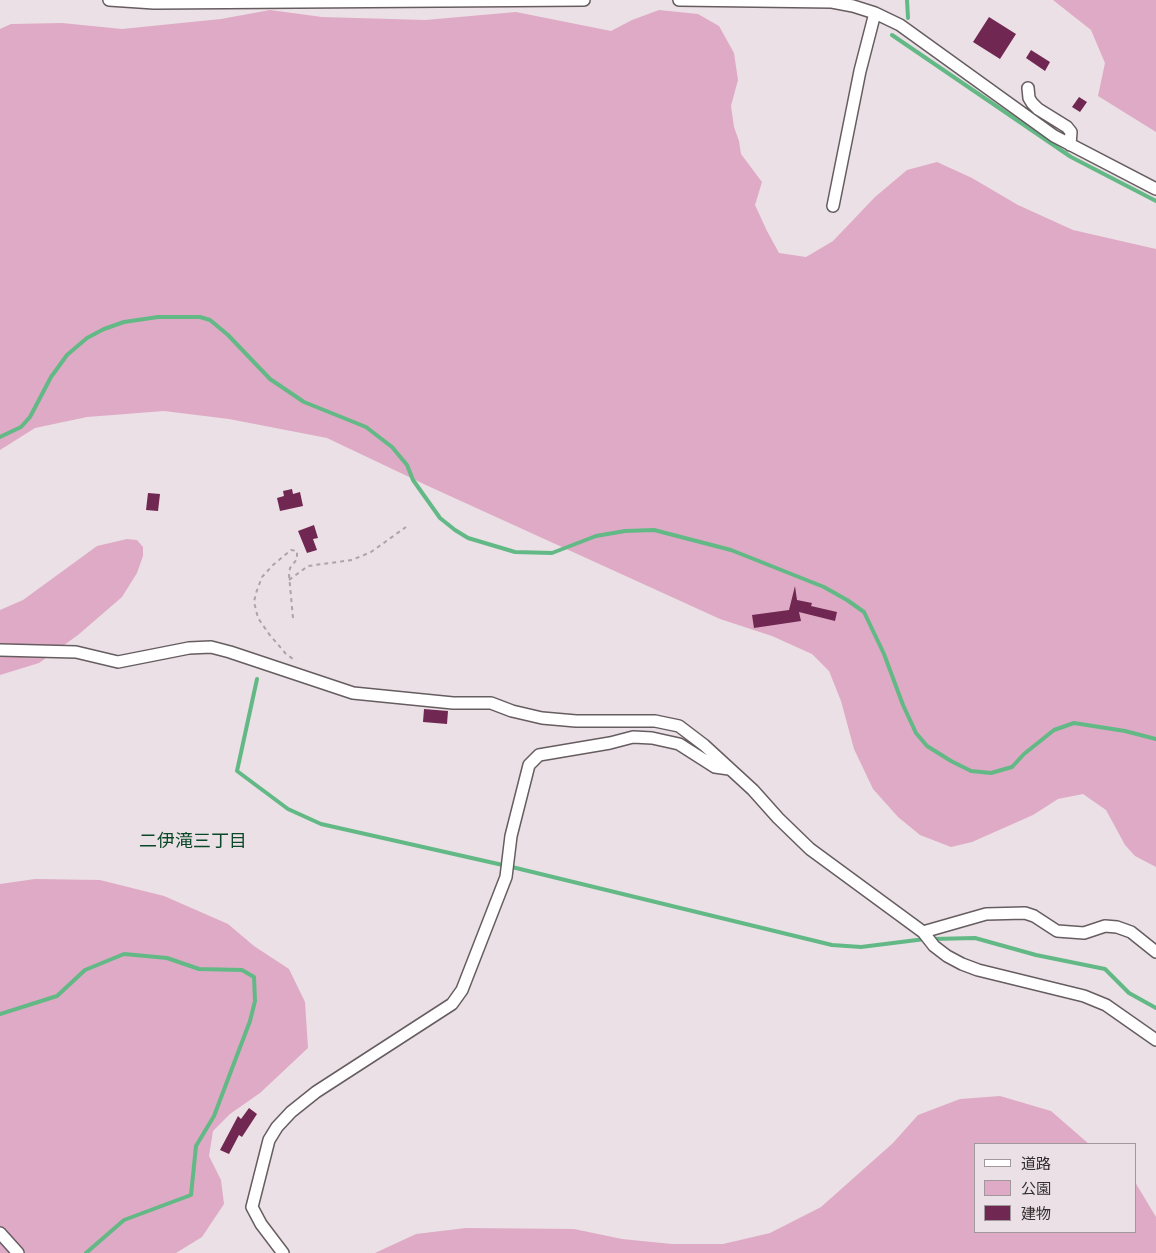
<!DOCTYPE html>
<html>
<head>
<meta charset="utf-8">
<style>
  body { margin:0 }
  #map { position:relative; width:1156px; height:1253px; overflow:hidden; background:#ebe0e5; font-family:"Fira Sans Condensed","Noto Sans JP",sans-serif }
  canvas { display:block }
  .legend { position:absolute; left:974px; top:1143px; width:162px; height:90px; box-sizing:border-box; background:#ebe0e5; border:1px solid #a1989c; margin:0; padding:6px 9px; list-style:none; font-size:15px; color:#322d2f }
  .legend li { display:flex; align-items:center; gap:10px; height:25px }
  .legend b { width:25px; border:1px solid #a1989c }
</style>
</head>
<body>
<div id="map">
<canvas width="1156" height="1253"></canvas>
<ul class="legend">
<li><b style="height:6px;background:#fff"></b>道路</li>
<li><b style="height:14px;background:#dfaac5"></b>公園</li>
<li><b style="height:14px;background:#702751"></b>建物</li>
</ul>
</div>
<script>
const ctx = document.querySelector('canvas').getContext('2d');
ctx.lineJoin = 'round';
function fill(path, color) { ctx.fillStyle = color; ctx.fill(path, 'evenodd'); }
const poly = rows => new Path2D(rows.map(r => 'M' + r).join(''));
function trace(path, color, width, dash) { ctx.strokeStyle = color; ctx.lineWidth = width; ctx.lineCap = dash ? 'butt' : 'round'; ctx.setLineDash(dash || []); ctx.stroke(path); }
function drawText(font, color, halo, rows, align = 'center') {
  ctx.font = font + ' "Fira Sans Condensed","Noto Sans JP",sans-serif'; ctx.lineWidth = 5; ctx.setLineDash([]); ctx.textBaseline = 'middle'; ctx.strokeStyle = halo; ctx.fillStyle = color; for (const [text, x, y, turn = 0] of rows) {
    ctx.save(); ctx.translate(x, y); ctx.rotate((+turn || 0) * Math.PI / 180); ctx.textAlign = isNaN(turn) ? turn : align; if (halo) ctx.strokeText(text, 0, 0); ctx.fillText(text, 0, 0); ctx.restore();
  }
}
fill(poly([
  [1053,0,1156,0,1156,132,1098,96,1105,63,1091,30],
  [270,10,322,17,425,20,516,12,611,31,632,20,659,10,698,14,719,26,734,53,738,80,731,106,734,127,739,141,741,154,762,182,755,205,767,231,779,253,806,257,833,241,875,197,907,170,937,162,972,178,1018,205,1073,230,1156,249,1156,867,1135,856,1125,845,1106,810,1083,794,1058,799,1033,815,972,842,951,847,920,835,898,817,873,789,854,749,841,701,829,671,812,654,772,636,720,619,428,486,327,438,229,419,164,411,87,417,35,428,0,450,0,29,11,24,62,23,122,29,221,19],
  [127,539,137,540,143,547,143,556,137,573,122,597,78,635,39,663,0,675,0,610,23,600,97,546],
  [35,879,100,880,164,896,228,924,254,946,289,969,305,1002,308,1048,260,1093,230,1114,213,1131,209,1156,221,1180,224,1204,202,1237,176,1253,0,1253,0,884],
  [1000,1096,1051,1111,1089,1144,975,1144,975,1232,1135,1232,1135,1182,1156,1217,1156,1253,375,1253,416,1234,466,1228,574,1229,622,1239,672,1244,723,1244,770,1233,821,1207,893,1143,918,1115,960,1099]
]), '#dfaac5');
trace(poly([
  [907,0,908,18],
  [892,35,1071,157,1156,201],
  [0,437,21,427,30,417,51,377,67,355,87,338,104,329,124,322,158,317,200,317,210,320,228,335,270,379,304,402,366,427,392,447,407,465,413,480,440,518,455,530,468,538,515,552,552,553,596,536,625,531,654,530,731,550,824,587,847,600,864,612,884,654,903,705,916,733,927,746,951,761,971,771,991,773,1012,767,1024,754,1054,730,1074,723,1125,731,1156,739],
  [257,679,237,771,288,809,321,824,516,868,832,945,861,947,925,939],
  [932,939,975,938,1036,955,1105,969,1129,993,1156,1008],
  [0,1014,57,996,85,970,124,954,167,958,199,969,242,970,254,977,255,1001,250,1021,214,1116,196,1146,191,1195,124,1220,86,1253]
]), '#63b986', 4);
fill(poly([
  [989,17,1016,34,1000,59,973,42],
  [1031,50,1050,62,1045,71,1026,58],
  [1079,97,1087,102,1080,112,1072,107],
  [292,489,293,494,300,492,303,506,280,511,277,498,284,496,283,491],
  [148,493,160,494,158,511,146,510],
  [314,525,318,538,313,539,317,550,307,553,298,531],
  [795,586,797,600,812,603,811,606,837,612,835,621,799,612,801,621,754,628,752,615,789,610],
  [424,709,448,711,447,724,423,722],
  [249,1108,257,1114,242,1137,239,1135,229,1154,220,1150,238,1116,241,1119]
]), '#702751');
const minor = poly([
  [109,0,154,3,584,0],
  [679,0,832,2,853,6,875,13,900,25,1054,136,1156,189],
  [1028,88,1029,98,1032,103,1038,109,1067,127,1071,132,1070,145],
  [833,206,860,71,875,13],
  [0,650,76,652,118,662,189,648,211,647,230,652,353,693,453,703,491,703,512,711,542,718,576,721,655,721,679,726,704,745,753,790,778,818,810,849,923,932,934,946,947,956,962,964,978,970,1084,996,1106,1005,1156,1040],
  [923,932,986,914,1025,913,1034,916,1057,931,1084,933,1105,926,1117,927,1131,932,1156,952],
  [0,1233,18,1253],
  [283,1253,261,1224,252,1207,269,1140,277,1127,291,1112,316,1092,452,1004,462,990,506,877,511,836,529,765,539,755,610,743,633,737,652,738,679,744,715,767,729,769]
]);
trace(minor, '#665d61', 14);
trace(poly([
  [289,580,308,566,352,560,371,552,406,527],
  [293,618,289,575,290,568,297,559,297,551,291,550,273,565,262,577,256,593,254,602,258,618,269,634,286,654,296,661]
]), '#ada4a8', 2, [4, 4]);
trace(minor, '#fff', 11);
drawText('18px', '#0a4829', '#ebe0e5', [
  ["二伊滝三丁目",193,842]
]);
</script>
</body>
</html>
